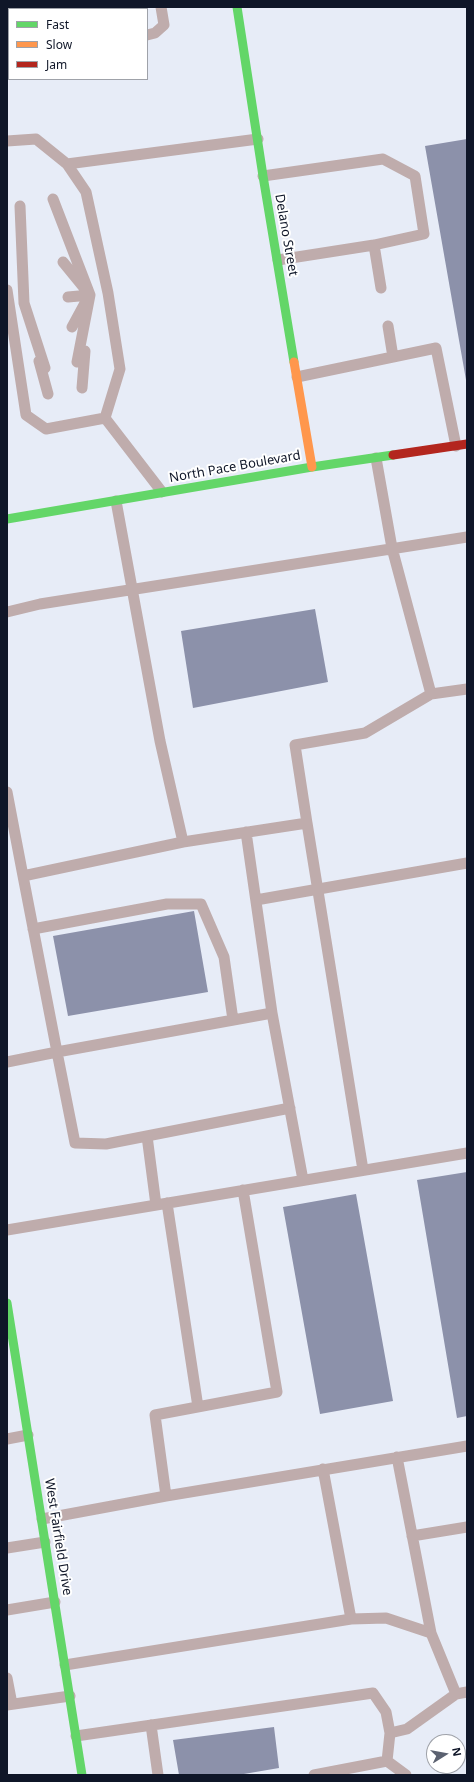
<!DOCTYPE html>
<html>
<head>
<meta charset="utf-8">
<style>
  body { margin:0 }
  #map { position:relative; width:474px; height:1782px; overflow:hidden; background:#e7ecf7; font-family:"Noto Sans",sans-serif }
  canvas { display:block }
  .frame { position:absolute; inset:0; border:8px solid #0f1628; pointer-events:none }
  .legend { position:absolute; left:8px; top:8px; width:140px; height:72px; box-sizing:border-box; background:#fff; border:1px solid #9fa2a9; margin:0; padding:5px 7px; list-style:none; font-size:12px; color:#0f1628 }
  .legend li { display:flex; align-items:center; gap:8px; height:20px }
  .legend b { width:20px; border:1px solid #9fa2a9 }
  .north { position:absolute; left:426px; top:1734px; width:40px; height:40px; box-sizing:border-box; background:#fff; border:1px solid #9fa2a9; border-radius:50%; rotate:79deg; font-size:11px; font-weight:700; line-height:16px; text-align:center; color:#0f1628 }
  .north::after { content:''; display:block; margin:auto; width:14px; height:18px; background:#5b6170; clip-path:polygon(50% 0,100% 100%,50% 72%,0 100%) }
</style>
</head>
<body>
<div id="map">
<canvas width="474" height="1782"></canvas>
<div class="frame"></div>
<ul class="legend">
<li><b style="height:5px;background:#63d668"></b>Fast</li>
<li><b style="height:5px;background:#ff974d"></b>Slow</li>
<li><b style="height:5px;background:#b3261e"></b>Jam</li>
</ul>
<div class="north">N</div>
</div>
<script>
const ctx = document.querySelector('canvas').getContext('2d');
ctx.lineJoin = 'round';
function fill(path, color) { ctx.fillStyle = color; ctx.fill(path, 'evenodd'); }
const poly = rows => new Path2D(rows.map(r => 'M' + r).join(''));
function trace(path, color, width, dash) { ctx.strokeStyle = color; ctx.lineWidth = width; ctx.lineCap = dash ? 'butt' : 'round'; ctx.setLineDash(dash || []); ctx.stroke(path); }
function drawText(font, color, halo, rows, align = 'center') {
  ctx.font = font + ' "Noto Sans",sans-serif'; ctx.lineWidth = 4; ctx.setLineDash([]); ctx.textBaseline = 'middle'; ctx.strokeStyle = halo; ctx.fillStyle = color; for (const [text, x, y, turn = 0] of rows) {
    ctx.save(); ctx.translate(x, y); ctx.rotate((+turn || 0) * Math.PI / 180); ctx.textAlign = isNaN(turn) ? turn : align; if (halo) ctx.strokeText(text, 0, 0); ctx.fillText(text, 0, 0); ctx.restore();
  }
}
fill(poly([
  [467,139,467,380,466,380,425,146],
  [315,609,328,682,193,708,181,631],
  [194,911,208,992,68,1016,53,936],
  [467,1172,467,1416,457,1418,417,1180],
  [356,1194,393,1401,320,1414,283,1207],
  [274,1727,279,1768,238,1775,179,1775,173,1740]
]), '#8c91aa');
trace(poly([
  [27,7,27,9],
  [147,35,155,33,164,25,161,7],
  [7,141,36,139,67,164,258,139],
  [67,164,86,192,108,293,120,369,105,418],
  [263,176,383,159,415,176,424,234,374,245,278,260],
  [53,199,90,295,77,362],
  [20,206,24,303,45,368],
  [374,245,381,288],
  [63,262,90,295,68,297],
  [7,290,26,415,46,429,105,418],
  [388,326,393,357],
  [72,327,85,303],
  [39,361,48,394],
  [297,377,436,348,456,446],
  [82,388,85,351],
  [105,418,162,492],
  [376,458,392,548,431,694],
  [116,501,160,741,183,842,307,823,295,745,365,733,431,694,467,689],
  [7,612,40,604,467,537],
  [7,792,23,876,183,842],
  [307,823,363,1170],
  [246,832,272,1013,303,1180],
  [23,876,57,1052,272,1013],
  [256,900,467,863],
  [33,929,167,904,201,904,224,957,233,1020],
  [7,1062,57,1052,75,1143,106,1144,290,1108],
  [147,1136,156,1205],
  [167,1203,198,1407],
  [7,1230,467,1153],
  [7,1439,28,1435],
  [397,1457,431,1633],
  [323,1469,351,1619],
  [166,1496,467,1446],
  [42,1519,166,1496,155,1415,277,1392,243,1190],
  [412,1536,467,1527],
  [7,1548,45,1542],
  [7,1610,55,1602],
  [65,1665,351,1619,386,1618,431,1633,456,1694],
  [7,1678,12,1704],
  [7,1705,70,1696],
  [151,1725,158,1775],
  [390,1733,407,1729,456,1694,467,1692],
  [76,1736,373,1693,386,1712,390,1733,387,1761,314,1775],
  [387,1761,406,1775]
]), '#bfacac', 11);
trace(poly([
  [237,7,263,176,294,362],
  [7,519,312,467,393,455],
  [7,1303,82,1775]
]), '#63d668', 9);
trace(poly([
  [294,362,312,467]
]), '#ff974d', 9);
trace(poly([
  [393,455,467,444]
]), '#b3261e', 9);
drawText('13px', '#0f1628', '#fff', [
  ["Delano Street",286,235,80],
  ["North Pace Boulevard",235,467,-10],
  ["West Fairfield Drive",58,1537,81]
]);
</script>
</body>
</html>
